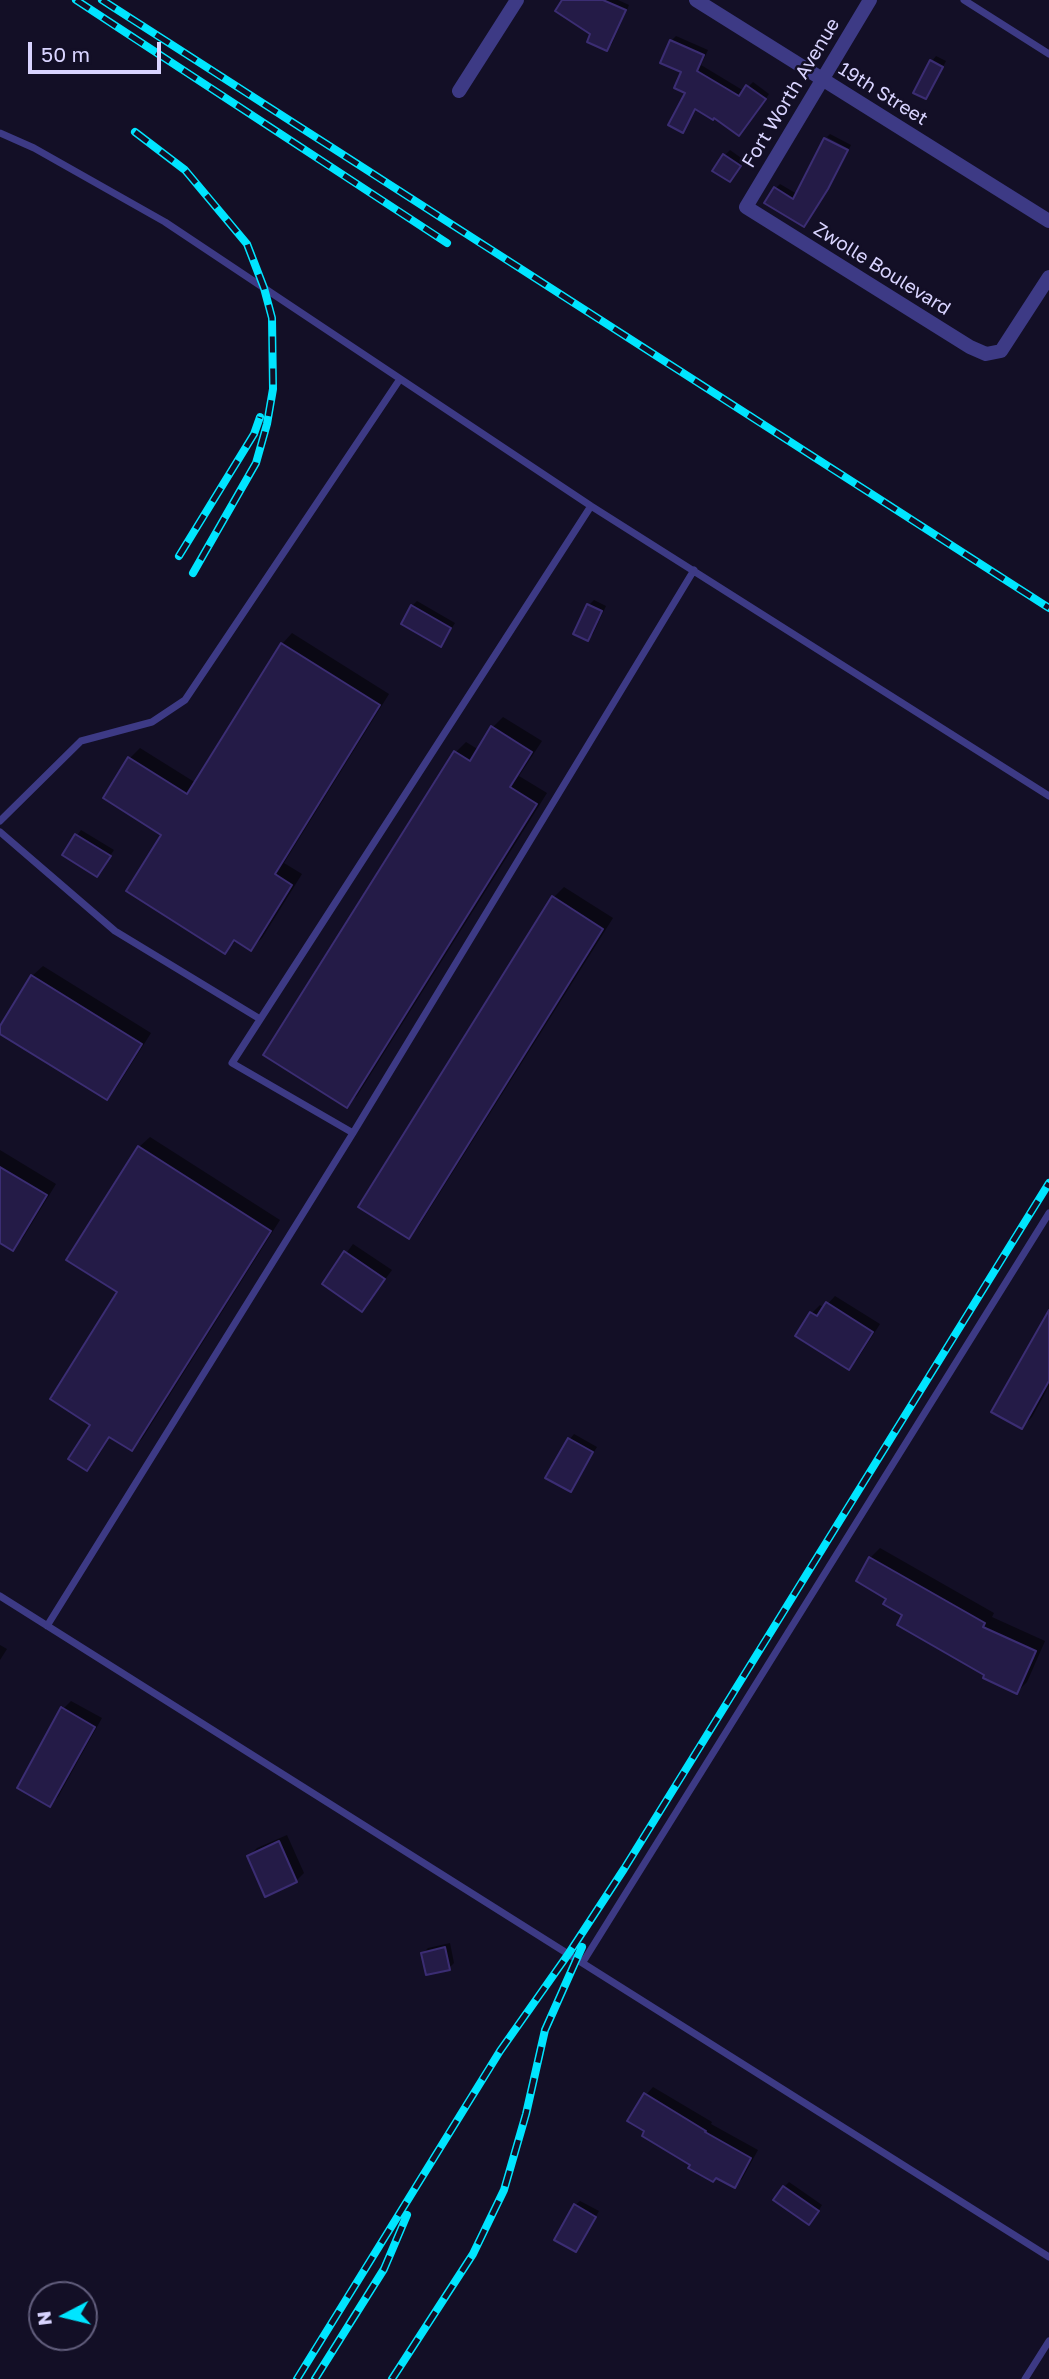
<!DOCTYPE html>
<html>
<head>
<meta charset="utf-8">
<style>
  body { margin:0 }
  #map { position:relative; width:1049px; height:2379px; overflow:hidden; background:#130f26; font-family:"Golos Text",sans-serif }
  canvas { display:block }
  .north { position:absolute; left:28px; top:2281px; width:70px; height:70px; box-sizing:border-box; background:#130f26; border:2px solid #625e7d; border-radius:50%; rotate:263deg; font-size:19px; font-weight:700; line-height:28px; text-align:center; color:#d9d4ff }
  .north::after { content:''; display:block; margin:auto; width:24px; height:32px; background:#00e5ff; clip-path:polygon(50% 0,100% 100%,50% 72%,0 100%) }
  .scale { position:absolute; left:28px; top:42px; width:133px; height:32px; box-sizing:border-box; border:4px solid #d9d4ff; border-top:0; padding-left:9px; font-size:21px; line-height:24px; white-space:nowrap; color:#d9d4ff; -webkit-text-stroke:5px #130f26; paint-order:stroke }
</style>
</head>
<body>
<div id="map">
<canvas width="1049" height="2379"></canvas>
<div class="north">N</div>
<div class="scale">50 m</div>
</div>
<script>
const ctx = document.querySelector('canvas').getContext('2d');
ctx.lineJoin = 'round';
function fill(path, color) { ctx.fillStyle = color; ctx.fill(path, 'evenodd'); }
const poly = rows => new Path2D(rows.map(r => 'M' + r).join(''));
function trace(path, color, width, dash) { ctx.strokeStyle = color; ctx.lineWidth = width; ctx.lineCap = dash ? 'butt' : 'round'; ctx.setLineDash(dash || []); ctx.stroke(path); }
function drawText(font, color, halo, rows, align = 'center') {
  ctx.font = font + ' "Golos Text",sans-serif'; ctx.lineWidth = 5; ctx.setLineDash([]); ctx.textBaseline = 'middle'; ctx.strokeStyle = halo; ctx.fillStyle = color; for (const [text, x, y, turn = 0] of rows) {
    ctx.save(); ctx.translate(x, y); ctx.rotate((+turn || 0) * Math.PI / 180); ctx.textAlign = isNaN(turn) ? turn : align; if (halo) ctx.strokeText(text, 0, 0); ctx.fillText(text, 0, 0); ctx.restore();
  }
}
fill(poly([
  [564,0,618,0,629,5,612,44,607,49],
  [676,36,708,50,701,65,744,91,753,82,769,94,744,129,697,108,682,131,688,92,683,71,671,41],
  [936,56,946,61,930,92,925,97,932,61],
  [830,134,851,145,849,149,827,137],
  [825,140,848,152,832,182,804,225,775,189,780,184,797,194],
  [730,150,744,160,730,180,725,155],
  [594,600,606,606,593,634,588,639,589,605],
  [417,601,455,623,441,645,412,606],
  [292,633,389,694,284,863,302,874,262,938,251,949,237,940,225,951,163,835,130,758,140,748,196,783,282,644],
  [503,717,542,741,519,776,547,793,357,1096,346,1106,456,752,466,742,479,750,493,727],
  [81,830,114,850,97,875,64,854],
  [564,887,613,918,419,1226,409,1237,554,897],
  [43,966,151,1033,117,1087,107,1098,0,1032,32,976],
  [150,1137,280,1220,142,1439,132,1449,111,1436,97,1458,87,1469,92,1424,119,1292,139,1147],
  [0,1150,56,1184,23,1238,12,1249,0,1241],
  [353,1244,392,1270,362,1310,324,1284],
  [835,1296,880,1324,857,1360,849,1368,812,1313,820,1305,824,1308],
  [1049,1313,1049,1386,1032,1417,1022,1427],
  [574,1434,597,1447,570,1490,570,1439],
  [880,1548,994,1613,992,1617,1045,1641,1027,1682,1017,1692,987,1674,905,1615,888,1598,870,1558],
  [0,1645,7,1649,0,1660],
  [71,1701,102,1718,58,1797,50,1805,63,1709],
  [287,1835,304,1873,296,1881,249,1856,257,1848],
  [450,1943,454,1963,449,1968,423,1953,428,1948],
  [653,2087,712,2122,711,2124,758,2150,742,2179,734,2186,692,2164,646,2095],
  [789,2182,822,2205,814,2218,784,2187],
  [580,2201,599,2211,576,2250,575,2205]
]), '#0007');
const building = poly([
  [562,0,603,0,626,10,607,51,587,42,590,34,555,11,562,0],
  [670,40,704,55,697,71,739,96,746,85,766,99,739,136,714,118,713,120,695,109,683,133,668,125,685,93,674,88,681,72,660,63,670,40],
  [930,60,943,67,926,99,913,93,930,60],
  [824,138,848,150,828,189,804,227,764,203,774,187,793,199,824,138],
  [723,154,741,166,730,182,712,171,723,154],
  [587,604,602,611,588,641,573,634,587,604],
  [411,605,451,628,441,647,401,624,411,605],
  [281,643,380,705,275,874,292,885,251,951,234,940,225,954,126,891,161,835,103,798,128,757,187,794,281,643],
  [491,726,532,752,510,787,537,804,347,1108,263,1055,454,751,470,761,491,726],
  [75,834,111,856,97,877,62,855,75,834],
  [552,896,603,929,409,1239,358,1207,552,896],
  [31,975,142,1044,107,1100,0,1034,0,1026,31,975],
  [138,1146,271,1231,132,1451,109,1437,87,1471,68,1459,90,1425,50,1399,117,1292,66,1260,138,1146],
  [0,1167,47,1195,13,1251,0,1243,0,1167],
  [344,1251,385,1279,362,1312,322,1284,344,1251],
  [826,1302,873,1332,849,1370,795,1336,810,1312,817,1316,826,1302],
  [1049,1310,1049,1381,1022,1429,991,1412,1049,1310],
  [568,1438,593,1452,571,1492,545,1478,568,1438],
  [869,1557,985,1623,983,1627,1036,1651,1017,1694,983,1678,984,1675,897,1625,902,1615,883,1604,886,1599,856,1581,869,1557],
  [61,1707,95,1727,50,1807,17,1788,61,1707],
  [279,1841,297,1882,265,1897,247,1856,279,1841],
  [445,1947,450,1970,426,1975,421,1953,445,1947],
  [644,2093,706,2131,705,2132,751,2158,735,2188,716,2178,713,2182,688,2168,690,2165,642,2136,644,2131,627,2121,644,2093],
  [783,2186,819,2211,809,2225,773,2200,783,2186],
  [574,2204,596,2217,576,2252,554,2240,574,2204]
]);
fill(building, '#241b47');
trace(building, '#3b2d73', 2);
trace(poly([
  [964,0,1049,54],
  [0,133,34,148,165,222,591,506,1049,796],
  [0,821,81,741,152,722,185,700,400,379],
  [0,832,115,931,260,1019],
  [353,1133,232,1063,591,506],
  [0,1596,1049,2257],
  [47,1626,353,1133,694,570],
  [583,1962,1049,1213],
  [1025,2379,1049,2341]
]), '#3d3a85', 7);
trace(poly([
  [696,0,1049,221],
  [870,0,746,207,970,347,986,354,1001,351,1049,277],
  [459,91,517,0]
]), '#3d3a85', 14);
const rail = poly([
  [76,0,447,243],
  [102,0,1049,608],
  [135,132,185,170,247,244,264,288,272,318,273,389,267,424,256,463,193,573],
  [179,556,254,434,260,417],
  [297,2379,500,2051,569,1953,624,1869,1049,1183],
  [315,2379,384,2269,407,2215],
  [392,2379,473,2254,504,2190,526,2114,545,2030,582,1947]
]);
trace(rail, '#00e5ff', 8);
trace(rail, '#130f26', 5, [16]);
drawText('19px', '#d9d4ff', '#130f26', [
  ["Fort Worth Avenue",791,93,-59],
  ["19th Street",883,94,32],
  ["Zwolle Boulevard",882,269,32]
]);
</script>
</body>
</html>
